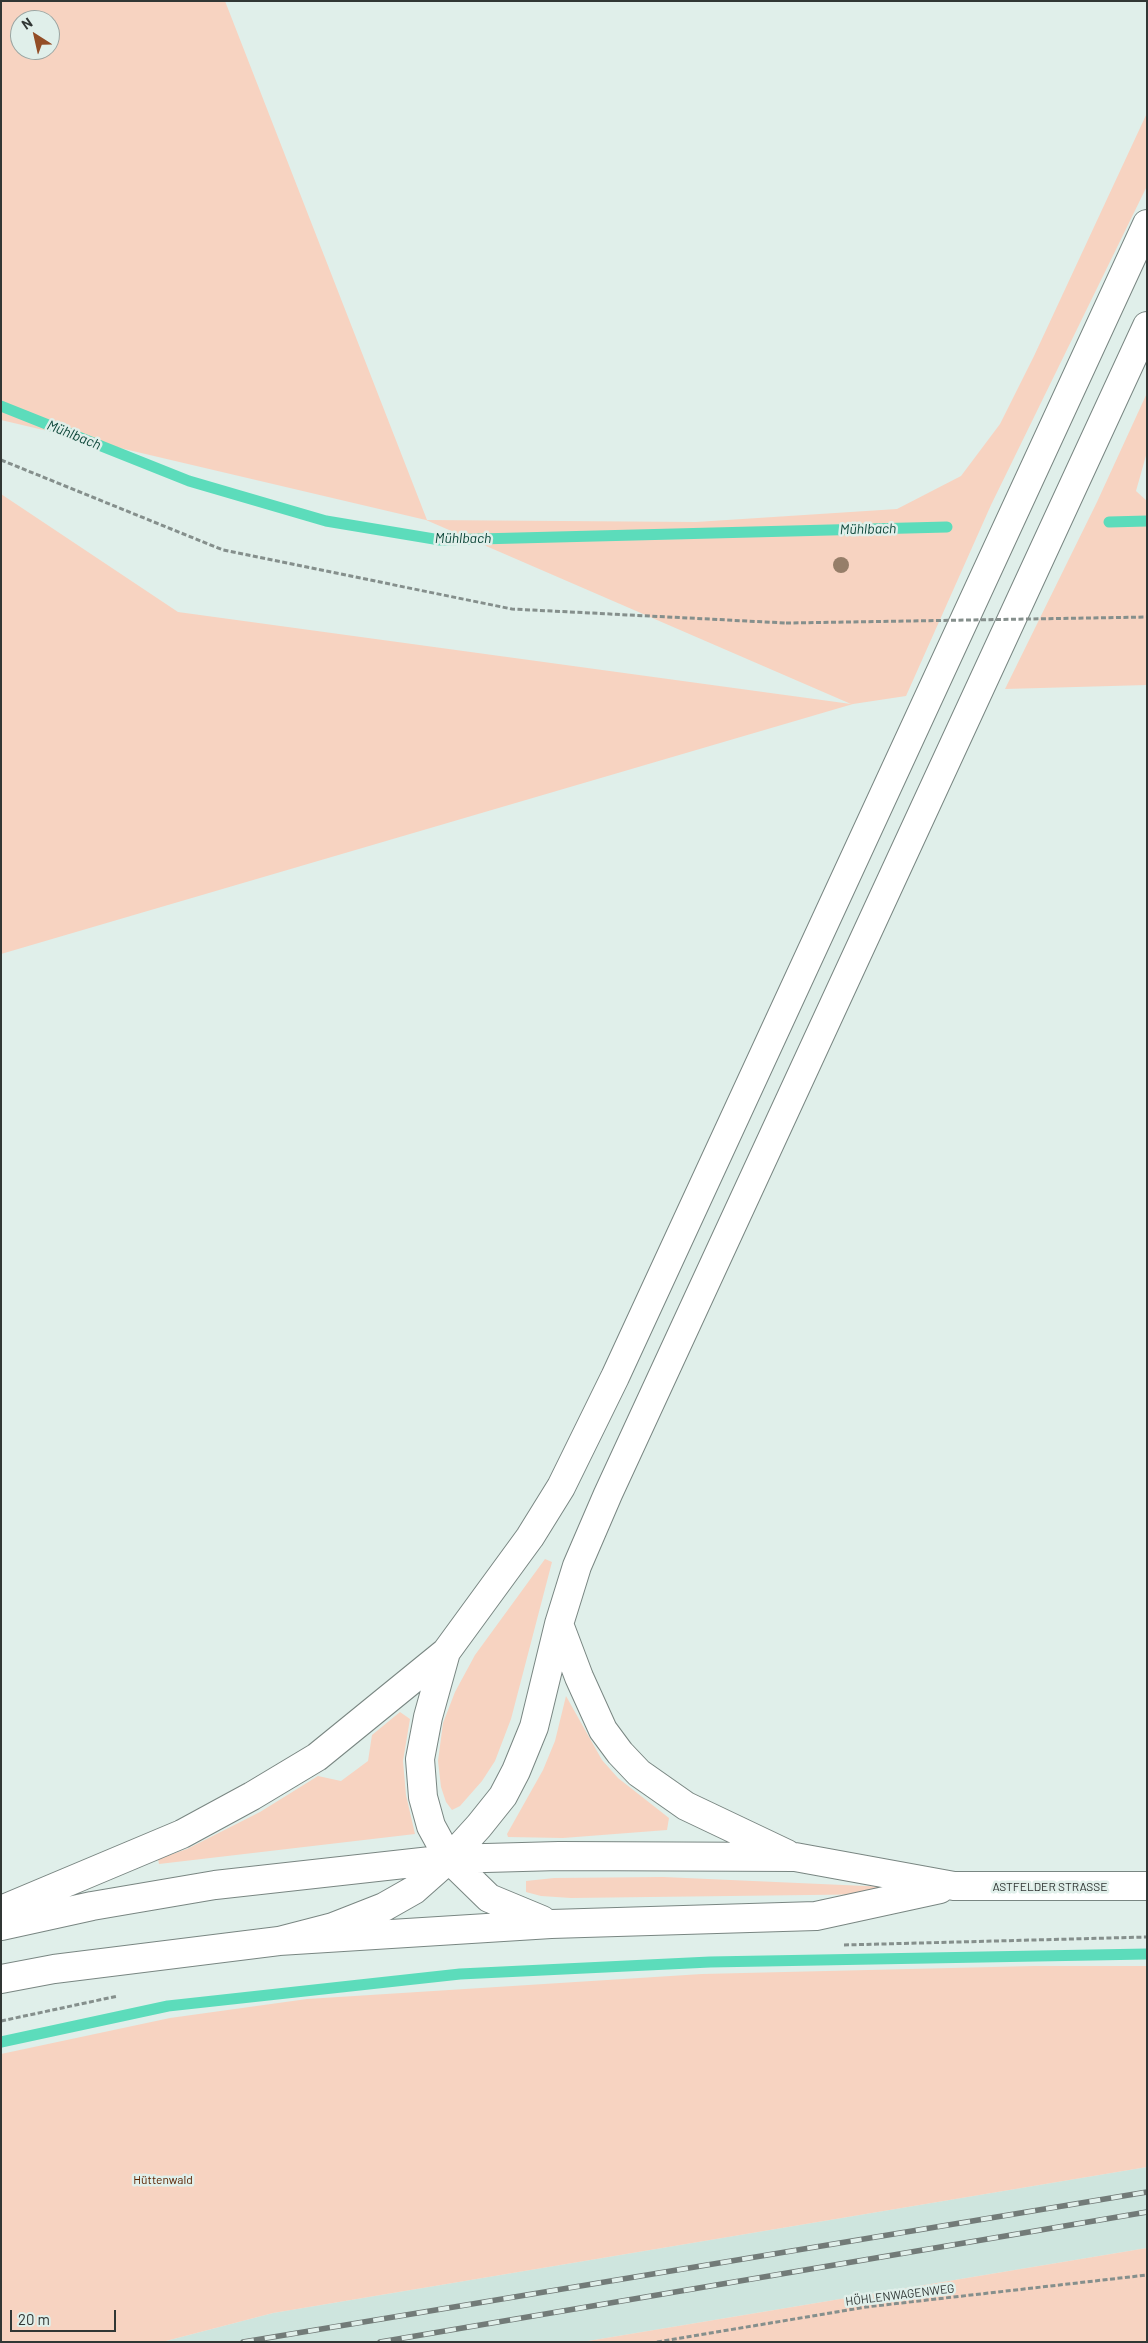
<!DOCTYPE html>
<html>
<head>
<meta charset="utf-8">
<style>
  body { margin:0 }
  #map { position:relative; width:1148px; height:2343px; overflow:hidden; background:#e0efea; font-family:Barlow,sans-serif }
  canvas { display:block }
  .frame { position:absolute; inset:0; border:2px solid #313735; pointer-events:none }
  .north { position:absolute; left:10px; top:10px; width:50px; height:50px; box-sizing:border-box; background:#e0efea; border:1px solid #9aa5a2; border-radius:50%; rotate:325deg; font-size:14px; font-weight:700; line-height:20px; text-align:center; color:#313735 }
  .north::after { content:''; display:block; margin:auto; width:18px; height:22px; background:#934d26; clip-path:polygon(50% 0,100% 100%,50% 72%,0 100%) }
  .scale { position:absolute; left:10px; top:2310px; width:106px; height:22px; box-sizing:border-box; border:2px solid #313735; border-top:0; padding-left:6px; font-size:15px; line-height:18px; white-space:nowrap; color:#313735; -webkit-text-stroke:4px #e0efea; paint-order:stroke }
</style>
</head>
<body>
<div id="map">
<canvas width="1148" height="2343"></canvas>
<div class="frame"></div>
<div class="north">N</div>
<div class="scale">20 m</div>
</div>
<script>
const ctx = document.querySelector('canvas').getContext('2d');
ctx.lineJoin = 'round';
function fill(path, color) { ctx.fillStyle = color; ctx.fill(path, 'evenodd'); }
const poly = rows => new Path2D(rows.map(r => 'M' + r).join(''));
function trace(path, color, width, dash) { ctx.strokeStyle = color; ctx.lineWidth = width; ctx.lineCap = dash ? 'butt' : 'round'; ctx.setLineDash(dash || []); ctx.stroke(path); }
function drawText(font, color, halo, rows, align = 'center') {
  ctx.font = font + ' Barlow,sans-serif'; ctx.lineWidth = 5; ctx.setLineDash([]); ctx.textBaseline = 'middle'; ctx.strokeStyle = halo; ctx.fillStyle = color; for (const [text, x, y, turn = 0] of rows) {
    ctx.save(); ctx.translate(x, y); ctx.rotate((+turn || 0) * Math.PI / 180); ctx.textAlign = isNaN(turn) ? turn : align; if (halo) ctx.strokeText(text, 0, 0); ctx.fillText(text, 0, 0); ctx.restore();
  }
}
fill(poly([
  [1147,2167,1147,2248,582,2342,162,2342,273,2313]
]), '#cee5de');
fill(poly([
  [1,1,225,1,427,520,696,522,897,509,961,476,1000,424,1034,356,1147,113,1147,186,991,505,906,696,853,704,1,954,1,494,178,612,851,704,426,520,1,420],
  [20,20,50,20,50,50,20,50],
  [1147,393,1147,452,1136,491,1147,501,1147,685,1005,689,1097,502],
  [545,1559,552,1562,511,1719,495,1761,482,1781,460,1806,452,1810,446,1802,441,1787,438,1761,443,1723,455,1692,475,1655],
  [566,1696,602,1760,618,1778,669,1818,667,1830,563,1838,508,1837,507,1834,543,1770,555,1741],
  [400,1712,410,1719,403,1761,406,1795,415,1834,159,1864,158,1859,187,1849,260,1812,318,1776,341,1781,368,1761,372,1735],
  [663,1877,888,1887,889,1894,571,1898,541,1896,526,1892,526,1881,554,1878],
  [1034,1966,1147,1966,1147,2167,273,2313,162,2342,1,2342,1,2054,170,2018,307,1999,702,1974],
  [1147,2248,1147,2342,582,2342]
]), '#f7d3c1');
trace(poly([
  [1,406,189,481,326,521,440,540,947,527],
  [1109,522,1147,521],
  [1,2042,168,2006,460,1974,710,1962,1147,1954]
]), '#5cdcbb', 11);
const primary = poly([
  [559,1624,579,1677,603,1730,620,1753,639,1773,686,1806,787,1854],
  [446,1652,428,1717,420,1759,423,1797,431,1826,449,1859,489,1898,542,1920],
  [1,1910,182,1834,252,1796,317,1757,446,1652,530,1537,561,1487,615,1377,1147,224],
  [1,1926,92,1906,215,1885,449,1859,559,1856,795,1857,954,1886,1147,1886],
  [279,1941,333,1927,384,1907,414,1890,449,1859,479,1826,503,1796,516,1771,534,1727,559,1624,577,1566,608,1494,1147,326],
  [1,1979,54,1969,279,1941,551,1924,816,1916,940,1889]
]);
trace(primary, '#798682', 30);
trace(poly([
  [1,460,223,550,512,609,786,623],
  [844,1945,1147,1937],
  [1,2021,118,1996],
  [657,2342,866,2307,1147,2275]
]), '#858f8c', 3, [5, 2.5]);
trace(primary, '#fff', 28);
const rail = poly([
  [243,2342,1147,2192],
  [380,2342,1147,2212]
]);
trace(rail, '#727b78', 5.5);
trace(rail, '#e0efea', 4, [11]);
trace(poly([
  [786,623,1147,617]
]), '#858f8c', 3, [5, 2.5]);
ctx.fillStyle = '#967e69';
for (const [x, y] of [
  [841,565]
]) { ctx.beginPath(); ctx.arc(x, y, 8, 0, 2 * Math.PI); ctx.fill(); }
drawText('12px', '#313735', '#e0efea', [
  ["ASTFELDER STRASSE",1050,1887],
  ["HÖHLENWAGENWEG",900,2295,-7]
]);
drawText('12px', '#592200', '#e0efea', [
  ["Hüttenwald",163,2180]
]);
drawText('italic 14px', '#0d4639', '#e0efea', [
  ["Mühlbach",74,435,22],
  ["Mühlbach",868,529,-1],
  ["Mühlbach",463,538]
]);
</script>
</body>
</html>
